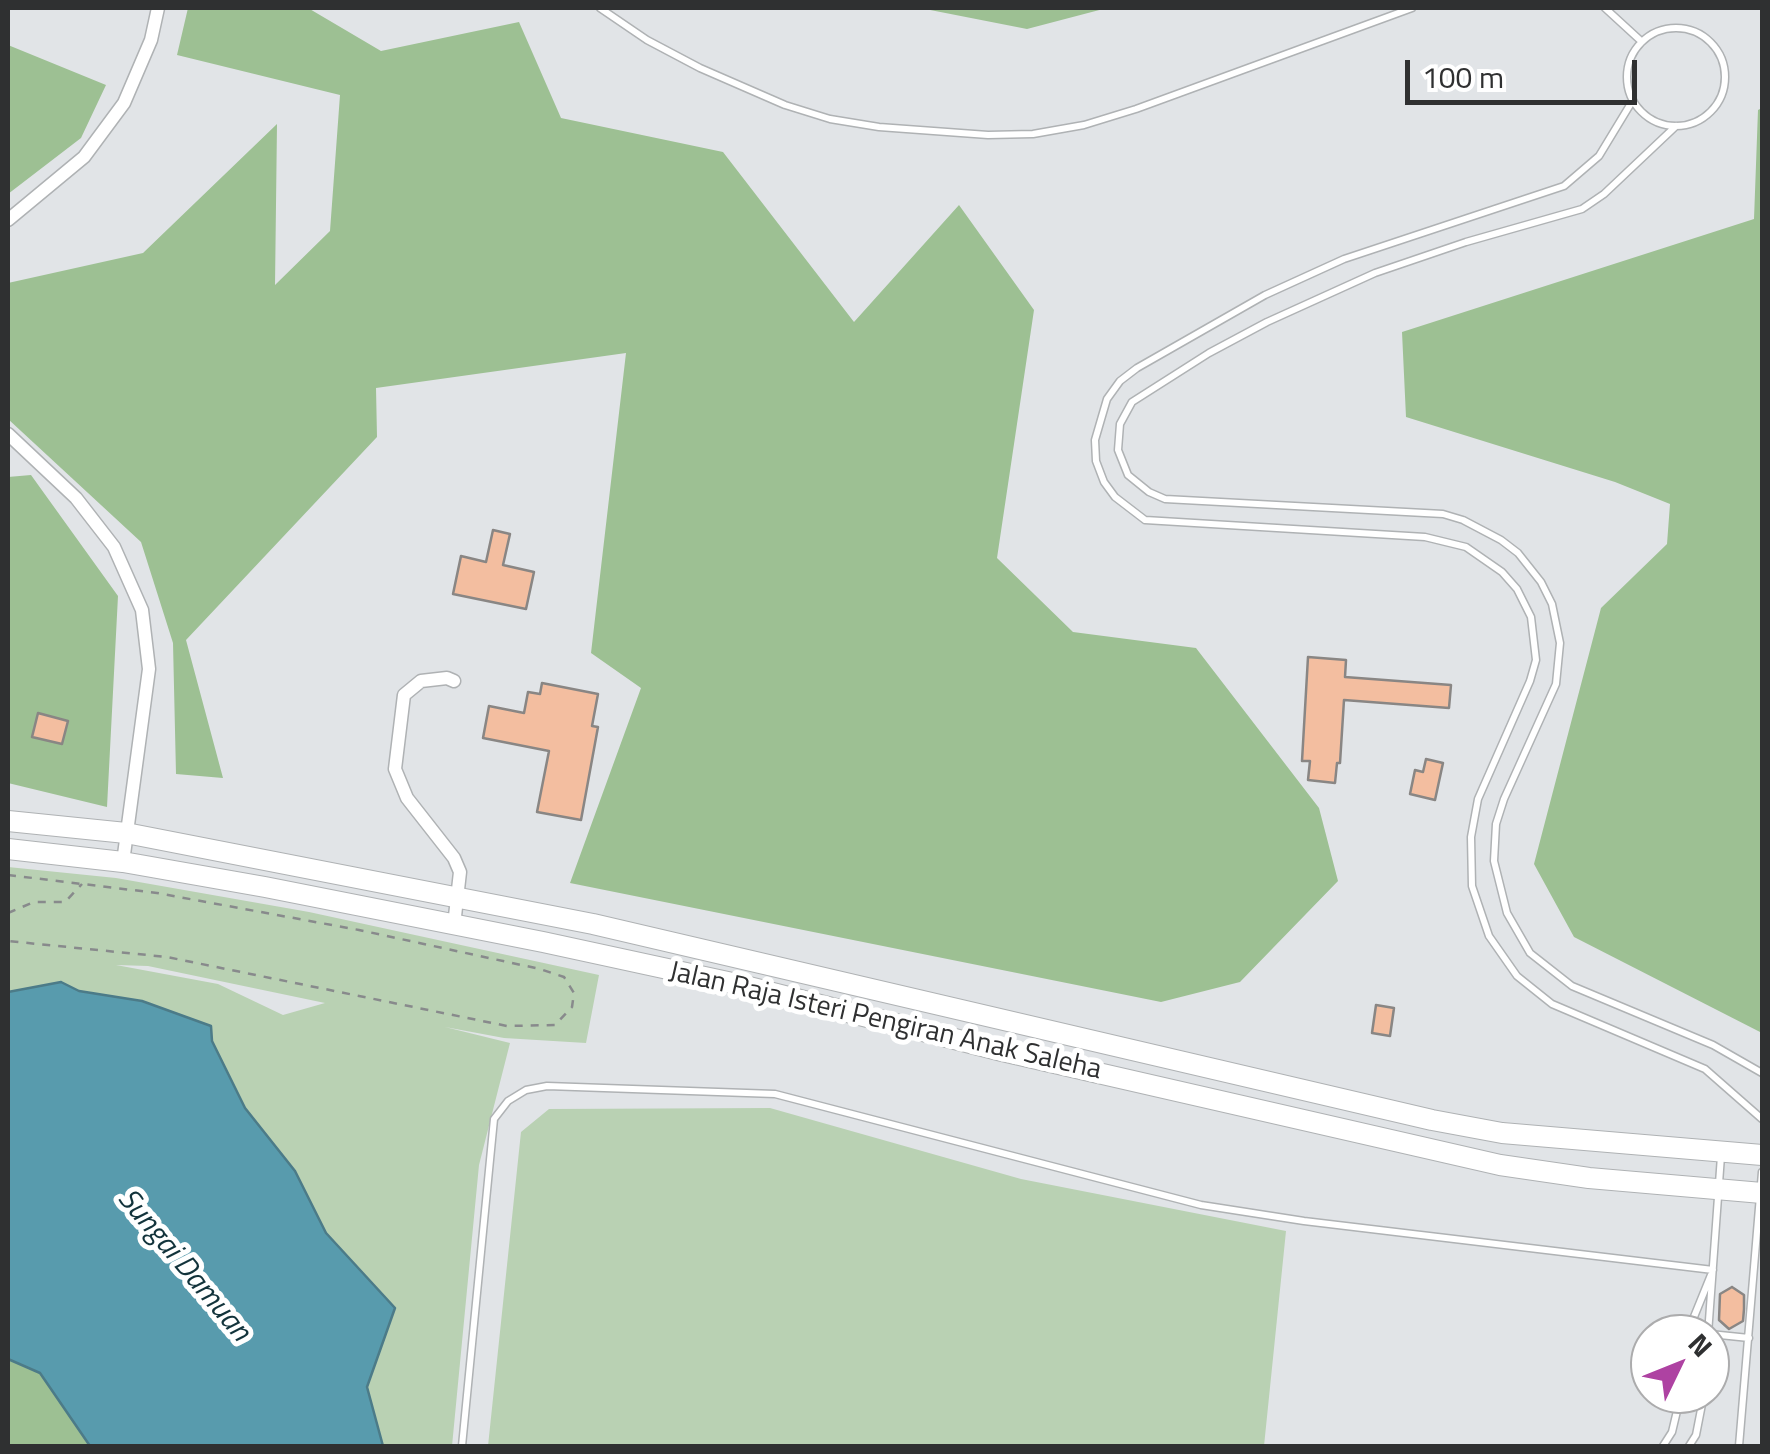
<!DOCTYPE html>
<html>
<head>
<meta charset="utf-8">
<style>
  body { margin:0 }
  #map { position:relative; width:1770px; height:1454px; overflow:hidden; background:#e1e4e7; font-family:"Titillium Web",sans-serif }
  canvas { display:block }
  .frame { position:absolute; inset:0; border:10px solid #2f3031; pointer-events:none }
  .north { position:absolute; left:1630px; top:1314px; width:100px; height:100px; box-sizing:border-box; background:#fff; border:2px solid #acacad; border-radius:50%; rotate:47deg; font-size:28px; font-weight:700; line-height:40px; text-align:center; color:#2f3031 }
  .north::after { content:''; display:block; margin:auto; width:35px; height:45px; background:#ae42a2; clip-path:polygon(50% 0,100% 100%,50% 72%,0 100%) }
  .scale { position:absolute; left:1405px; top:60px; width:232px; height:45px; box-sizing:border-box; border:5px solid #2f3031; border-top:0; padding-left:12px; font-size:30px; line-height:35px; white-space:nowrap; color:#2f3031; -webkit-text-stroke:8px #fff; paint-order:stroke }
</style>
</head>
<body>
<div id="map">
<canvas width="1770" height="1454"></canvas>
<div class="frame"></div>
<div class="north">N</div>
<div class="scale">100 m</div>
</div>
<script>
const ctx = document.querySelector('canvas').getContext('2d');
ctx.lineJoin = 'round';
function fill(path, color) { ctx.fillStyle = color; ctx.fill(path, 'evenodd'); }
const poly = rows => new Path2D(rows.map(r => 'M' + r).join(''));
function trace(path, color, width, dash) { ctx.strokeStyle = color; ctx.lineWidth = width; ctx.lineCap = dash ? 'butt' : 'round'; ctx.setLineDash(dash || []); ctx.stroke(path); }
function drawText(font, color, halo, rows, align = 'center') {
  ctx.font = font + ' "Titillium Web",sans-serif'; ctx.lineWidth = 10; ctx.setLineDash([]); ctx.textBaseline = 'middle'; ctx.strokeStyle = halo; ctx.fillStyle = color; for (const [text, x, y, turn = 0] of rows) {
    ctx.save(); ctx.translate(x, y); ctx.rotate((+turn || 0) * Math.PI / 180); ctx.textAlign = isNaN(turn) ? turn : align; if (halo) ctx.strokeText(text, 0, 0); ctx.fillText(text, 0, 0); ctx.restore();
  }
}
fill(poly([
  [8,867,116,878,309,912,599,975,586,1043,504,1038,445,1027,510,1043,479,1165,452,1446,383,1446,367,1387,395,1308,326,1233,295,1171,245,1109,212,1041,142,1001,79,991,61,982,8,992],
  [116,965,148,966,325,1003,283,1015,218,984],
  [770,1108,1021,1179,1286,1231,1264,1446,488,1446,521,1132,549,1109]
]), '#b9d1b3');
fill(poly([
  [188,8,308,8,381,51,519,22,561,118,723,152,854,322,959,205,1034,310,997,558,1073,632,1196,648,1319,808,1338,881,1240,982,1161,1002,570,883,641,688,591,653,626,353,376,388,377,437,186,640,223,778,176,774,173,643,141,542,8,419,8,283,143,253,277,124,275,285,330,231,340,95,177,55],
  [920,8,1107,8,1027,29],
  [8,45,106,85,81,138,8,194],
  [1762,108,1762,1033,1574,937,1534,864,1601,608,1667,544,1670,504,1615,482,1406,417,1402,332,1754,219,1758,110],
  [31,475,118,596,107,807,8,783,8,477],
  [8,1359,40,1373,90,1446,8,1446]
]), '#9dc093');
const water = poly([
  [61,982,79,991,142,1001,211,1026,212,1041,245,1108,295,1171,326,1233,395,1308,367,1387,383,1446,90,1446,40,1373,8,1359,8,992,61,982]
]);
fill(water, '#589bad');
trace(water, '#4c7b88', 2.5);
const building = poly([
  [493,530,510,534,503,565,534,572,526,609,453,594,461,556,486,562,493,530],
  [1308,657,1346,660,1345,677,1451,685,1449,708,1344,700,1340,763,1337,763,1335,783,1308,780,1310,761,1302,761,1308,657],
  [542,683,598,694,592,726,598,727,581,820,537,812,549,751,483,738,489,706,524,713,528,692,540,694,542,683],
  [38,713,68,721,62,744,32,737,38,713],
  [1426,759,1443,763,1435,800,1410,794,1415,770,1423,772,1426,759],
  [1376,1005,1394,1008,1390,1036,1372,1033,1376,1005],
  [1732,1287,1744,1295,1744,1309,1743,1321,1729,1329,1719,1320,1720,1294,1732,1287]
]);
fill(building, '#f3bea0');
trace(building, '#898684', 2.5);
const service = poly([
  [600,8,647,40,700,68,785,105,830,119,879,127,988,135,1033,134,1084,125,1136,109,1412,8],
  [1605,8,1641,41],
  '1627 77a49 49 0 1 1 98 0a49 49 0 1 1-98 0Z',
  [1633,100,1599,156,1564,186,1344,259,1265,295,1137,368,1120,381,1107,399,1095,440,1096,461,1104,482,1115,497,1145,520,1425,537,1466,547,1502,572,1517,589,1531,617,1536,660,1530,681,1478,799,1471,837,1472,886,1489,936,1517,976,1552,1004,1705,1069,1762,1119],
  [1676,126,1604,194,1582,209,1466,242,1375,273,1267,322,1209,353,1132,402,1120,424,1118,450,1128,475,1149,492,1165,499,1443,514,1463,520,1501,540,1518,553,1541,582,1552,604,1560,643,1556,684,1504,799,1496,824,1494,861,1507,913,1530,953,1572,986,1713,1045,1762,1073],
  [1687,1332,1709,1334],
  [1687,1334,1711,1275],
  [1708,1334,1721,1156],
  [1710,1334,1749,1338],
  [462,1446,494,1119,508,1101,526,1090,547,1086,775,1094,1201,1205,1304,1221,1713,1270],
  [1663,1446,1672,1432,1681,1394],
  [1689,1446,1696,1435,1704,1394],
  [1739,1446,1762,1172]
]);
const minor = poly([
  [8,220,84,157,124,103,151,40,158,8],
  [8,434,76,498,114,547,142,610,149,669,123,862],
  [454,925,460,872,454,858,407,798,395,769,404,695,421,681,447,678,454,681]
]);
const primary = poly([
  [8,821,126,833,593,924,1432,1120,1502,1133,1762,1155],
  [8,849,123,862,265,887,543,942,737,984,1002,1051,1500,1165,1589,1178,1762,1193]
]);
trace(service, '#afb2b4', 9);
trace(minor, '#afb2b4', 15);
trace(primary, '#afb2b4', 22);
trace(poly([
  [8,875,157,893,359,930,540,969,564,977,574,993,572,1007,555,1025,507,1026,167,957,8,941],
  [8,913,34,902,65,902,82,884]
]), '#888a8c', 2.5, [8, 8]);
trace(service, '#fff', 6);
trace(minor, '#fff', 12);
trace(primary, '#fff', 20);
drawText('28px', '#2f3031', '#fff', [
  ["Jalan Raja Isteri Pengiran Anak Saleha",885,1022,13]
]);
drawText('italic 30px', '#12333b', '#fff', [
  ["Sungai Damuan",183,1266,50]
]);
</script>
</body>
</html>
